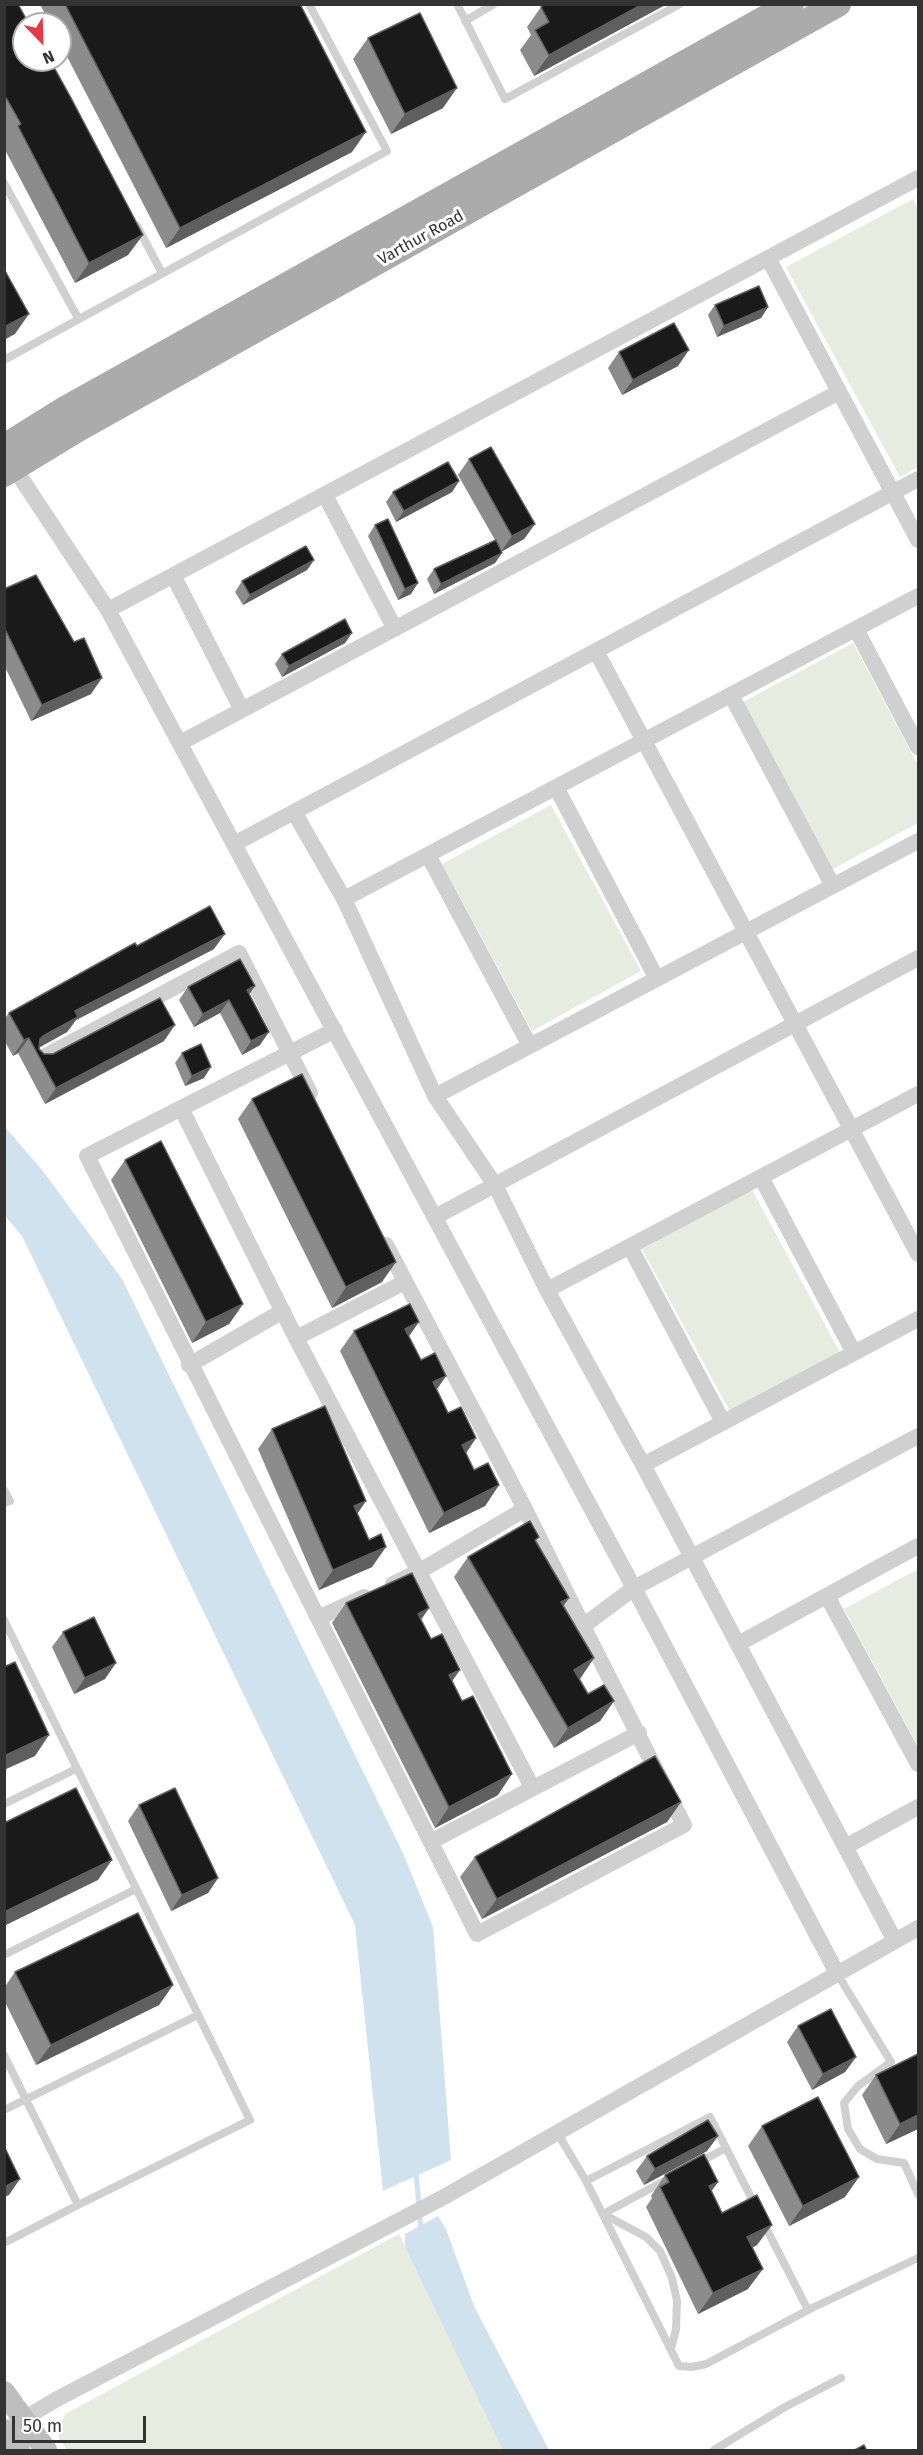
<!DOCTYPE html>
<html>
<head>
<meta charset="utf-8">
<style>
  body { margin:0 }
  #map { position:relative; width:923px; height:2455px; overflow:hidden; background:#fff; font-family:"Fira Sans",sans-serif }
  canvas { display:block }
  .frame { position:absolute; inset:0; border:6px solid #333; pointer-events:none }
  .north { position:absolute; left:12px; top:12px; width:60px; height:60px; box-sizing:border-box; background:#fff; border:2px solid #adadad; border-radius:50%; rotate:157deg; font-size:16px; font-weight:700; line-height:24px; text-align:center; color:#333 }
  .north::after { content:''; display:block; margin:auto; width:21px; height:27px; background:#e63946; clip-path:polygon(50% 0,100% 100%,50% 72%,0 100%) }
  .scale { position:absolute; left:12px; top:2416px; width:134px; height:27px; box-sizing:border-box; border:3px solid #333; border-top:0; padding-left:8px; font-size:18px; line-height:21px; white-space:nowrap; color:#333; -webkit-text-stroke:4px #fff; paint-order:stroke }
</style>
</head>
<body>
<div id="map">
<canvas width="923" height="2455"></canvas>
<div class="frame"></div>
<div class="north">N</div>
<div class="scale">50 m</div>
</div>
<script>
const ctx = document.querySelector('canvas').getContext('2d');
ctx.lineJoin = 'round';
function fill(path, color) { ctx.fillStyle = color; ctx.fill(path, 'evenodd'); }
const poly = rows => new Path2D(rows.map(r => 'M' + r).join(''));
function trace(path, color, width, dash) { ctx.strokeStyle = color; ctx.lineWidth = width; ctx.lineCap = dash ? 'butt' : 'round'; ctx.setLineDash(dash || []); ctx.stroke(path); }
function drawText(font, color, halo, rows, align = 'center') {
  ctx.font = font + ' "Fira Sans",sans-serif'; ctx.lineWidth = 6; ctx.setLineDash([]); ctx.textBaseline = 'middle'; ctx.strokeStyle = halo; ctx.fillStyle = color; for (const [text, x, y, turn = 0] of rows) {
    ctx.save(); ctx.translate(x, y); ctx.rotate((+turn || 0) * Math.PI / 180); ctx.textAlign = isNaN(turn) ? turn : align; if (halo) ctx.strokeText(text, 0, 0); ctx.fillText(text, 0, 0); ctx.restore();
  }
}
fill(poly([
  [913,199,918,210,918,467,900,477,786,267],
  [853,643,918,765,918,823,833,869,743,702],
  [551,805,641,971,532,1031,442,864],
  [752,1190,842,1356,732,1415,642,1249],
  [918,1569,918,1746,844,1609],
  [399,2234,512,2450,67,2450,58,2437,65,2414]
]), '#e6ecdf');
fill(poly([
  [5,1127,43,1171,122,1279,403,1853,433,1927,451,2160,383,2191,355,1925,22,1236,5,1216],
  [438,2216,446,2229,474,2306,549,2450,503,2450,423,2284,405,2246,405,2234]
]), '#cfe2ee');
trace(poly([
  [416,2172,421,2231]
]), '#cfe2ee', 5);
trace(poly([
  [457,4,505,99,680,4],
  [465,21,494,4],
  [4,183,78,318],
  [137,226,162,273],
  [4,360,387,151,309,4],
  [4,1490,10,1501,4,1503],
  [4,1620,250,2120,78,2205,4,2055],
  [4,1804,76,1769],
  [4,1955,136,1889],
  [838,1975,891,2062,858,2086,844,2103,848,2129,860,2149,877,2159,904,2163,918,2194],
  [4,2110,198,2015],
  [558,2134,586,2181,679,2366,692,2367,706,2364,812,2308,918,2258],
  [698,2163,726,2148,756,2207],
  [586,2181,710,2117,726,2148],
  [603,2214,668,2179],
  [603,2214,646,2237,660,2251,672,2278,677,2301,676,2329,671,2349],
  [763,2222,808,2310],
  [4,2243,78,2205],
  [714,2450,785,2407,841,2378]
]), '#d0d0d0', 8);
trace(poly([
  [768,258,918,540],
  [9,460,108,610,634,1588,838,1975],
  [325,495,395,629],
  [173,575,242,710],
  [108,610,918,178],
  [856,629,918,747],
  [596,651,918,1254],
  [731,695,833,886],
  [180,743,839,392],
  [556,787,657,979],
  [294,812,344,899,435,1096,495,1185,547,1290,643,1465,895,1941],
  [234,844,918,479],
  [428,855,530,1046],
  [344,899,918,596],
  [335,1030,87,1156,318,1618,364,1597],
  [38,1060,239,953,310,1093],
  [435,1096,918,841],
  [182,1110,296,1338,532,1787],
  [761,1177,854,1353],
  [435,1217,918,958],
  [386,1245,525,1509],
  [630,1247,723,1422],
  [547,1290,918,1094],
  [296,1338,405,1282],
  [189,1365,283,1311],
  [643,1465,918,1319],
  [393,1584,420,1571,525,1509,583,1626,634,1588,918,1436],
  [827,1596,918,1764],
  [318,1618,477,1934,684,1825,583,1626],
  [738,1644,918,1546],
  [432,1841,639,1733],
  [845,1847,918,1807],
  [15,2424,57,2399,444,2197,918,1928]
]), '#d0d0d0', 16);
trace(poly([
  [4,2392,46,2450],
  [4,2430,19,2450]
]), '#bdbdbd', 22);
trace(poly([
  [4,447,65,409,791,4],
  [4,474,78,429,838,4]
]), '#ababab', 26);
fill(poly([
  [4,4,128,255,75,283,4,148,4,145,6,143,4,140],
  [40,4,300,4,352,152,166,248,60,43,60,24,50,24],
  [545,4,667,4,534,76,520,50,531,35,527,27,541,7],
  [368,38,443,108,391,134,353,59],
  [715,305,768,307,761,318,717,337,708,315],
  [619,352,678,366,622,395,608,368],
  [469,459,535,524,524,539,502,551,502,553,495,563,434,594,427,579,434,569,495,540,458,475],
  [459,481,452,492,396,522,386,502,393,492],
  [375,525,411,594,398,600,368,536],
  [314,560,307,570,243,605,235,592,242,581],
  [4,589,74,642,91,694,31,721,4,665],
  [352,633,345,643,282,677,275,664,282,654],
  [137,946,214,949,76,1020,67,1032,39,1047,39,1049,44,1054,53,1054,164,1041,45,1104,18,1053,13,1056,4,1040,4,1019,9,1013],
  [255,986,249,994,260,1045,242,1055,220,1013,194,1027,179,1000,188,987],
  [182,1053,204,1078,185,1086,175,1063],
  [252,1099,382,1282,332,1308,238,1119],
  [125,1160,243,1304,229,1324,192,1343,111,1180],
  [354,1331,409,1337,421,1360,446,1376,437,1389,448,1413,476,1438,466,1453,474,1470,499,1485,485,1506,429,1533,340,1351],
  [272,1429,366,1501,357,1514,369,1540,372,1567,319,1590,258,1449],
  [536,1542,569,1598,563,1606,594,1658,579,1679,588,1694,614,1701,600,1721,554,1748,454,1577,468,1557],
  [346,1603,429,1608,421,1620,452,1681,498,1795,435,1828,332,1623],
  [63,1632,105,1679,74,1694,52,1647],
  [681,1802,667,1822,482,1919,460,1877,475,1857],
  [139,1805,218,1878,208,1893,171,1911,128,1821],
  [15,1972,173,1985,159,2005,36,2065,4,2000,4,1988],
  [798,2026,856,2057,845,2072,812,2090,787,2042],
  [918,2054,918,2129,886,2144,862,2095,876,2075],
  [762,2126,845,2197,789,2226,748,2146],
  [718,2136,707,2151,644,2185,636,2171,647,2156],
  [665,2175,718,2182,711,2191,722,2213,757,2245,752,2248,748,2289,698,2314,646,2207,652,2198,651,2196]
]), '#8c8c8c');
fill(poly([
  [643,4,667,4,534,76,549,55],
  [457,88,443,108,391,134,405,114],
  [366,132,352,152,166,248,180,228],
  [143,235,128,255,75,283,89,263],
  [768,307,761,318,717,337,724,326],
  [29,314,15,334,4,340,4,327],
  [689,350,678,366,622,395,633,380],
  [459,481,452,492,396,522,404,511],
  [535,524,524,539,501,552,512,536],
  [502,553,495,563,434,594,441,584],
  [314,560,307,570,243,605,250,595],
  [418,583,411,594,398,600,405,589],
  [352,633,345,643,282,677,289,666],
  [102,678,91,694,31,721,42,705],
  [225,934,214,949,76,1020,67,1032,35,1050,40,1039,43,1036,75,1011],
  [255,986,245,1000,247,990],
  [229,1000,220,1013,194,1027,203,1014],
  [175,1025,164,1041,45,1104,56,1088],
  [269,1032,260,1045,242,1055,251,1041],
  [29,1038,18,1053,13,1056,24,1040],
  [211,1067,204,1078,185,1086,192,1076],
  [396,1262,382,1282,332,1308,346,1287],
  [243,1304,229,1324,192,1343,206,1322],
  [419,1322,405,1342,405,1329],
  [446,1376,432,1396,433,1382],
  [476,1438,462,1459,462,1445],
  [499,1485,485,1506,429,1533,444,1513],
  [366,1501,352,1521,354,1506],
  [386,1547,372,1567,319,1590,333,1570],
  [569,1598,554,1619,561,1602],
  [429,1608,415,1628,418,1614],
  [594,1658,580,1679,560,1690,574,1670],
  [116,1663,105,1679,74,1694,85,1678],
  [460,1670,446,1690,449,1675],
  [614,1701,600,1721,554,1748,568,1728],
  [49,1735,35,1756,4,1770,4,1756],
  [512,1774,498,1795,435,1828,449,1807],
  [681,1802,667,1822,482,1919,497,1899],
  [112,1860,98,1880,4,1926,4,1912],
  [218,1878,208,1893,171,1911,182,1895],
  [173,1985,159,2005,36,2065,51,2045],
  [856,2057,845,2072,812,2090,823,2074],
  [918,2115,918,2129,886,2144,900,2124],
  [718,2136,707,2151,644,2185,655,2169],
  [859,2177,845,2197,789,2226,803,2206],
  [20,2179,9,2195,4,2197,4,2187],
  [718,2182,703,2203,709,2186],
  [772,2225,757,2245,732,2258,747,2237],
  [763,2269,748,2289,698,2314,713,2293]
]), '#5f5f5f');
const building = poly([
  [4,4,18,4,29,24,24,24,24,60,50,60,71,98,143,235,89,263,18,126,21,124,4,94,4,4],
  [65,4,300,4,366,132,180,228,65,4],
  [545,4,643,4,549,55,535,30,549,22,541,7,545,4],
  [420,13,457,88,405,114,368,38,420,13],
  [4,269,29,314,4,327,4,269],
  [759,286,768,307,724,326,715,305,759,286],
  [674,323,689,350,633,380,619,352,674,323],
  [491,447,535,524,512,536,469,459,491,447],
  [448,462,459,481,404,511,393,492,448,462],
  [388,519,418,583,405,589,375,525,388,519],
  [496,540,502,553,441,584,434,569,496,540],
  [306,546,314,560,250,595,242,581,306,546],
  [36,575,74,642,84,638,102,678,42,705,4,627,4,589,36,575],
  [345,619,352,633,289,666,282,654,345,619],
  [210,906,225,934,75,1011,78,1017,43,1036,40,1039,39,1049,44,1054,53,1054,160,998,175,1025,56,1088,29,1038,24,1040,9,1013,135,943,137,946,210,906],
  [240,959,255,986,247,990,269,1032,251,1041,229,1000,203,1014,188,987,240,959],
  [201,1044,211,1067,192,1076,182,1053,201,1044],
  [302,1074,396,1262,346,1287,252,1099,302,1074],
  [161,1141,243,1304,206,1322,125,1160,161,1141],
  [410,1304,419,1322,405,1329,421,1360,435,1353,446,1376,433,1382,448,1413,461,1407,476,1438,462,1445,474,1470,488,1463,499,1485,444,1513,354,1331,410,1304],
  [325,1406,366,1501,354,1506,369,1540,381,1534,386,1547,333,1570,272,1429,325,1406],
  [530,1521,539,1537,535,1540,569,1598,561,1602,594,1658,574,1670,588,1694,604,1685,614,1701,568,1728,468,1557,530,1521],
  [412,1573,429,1608,418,1614,431,1639,442,1634,460,1670,449,1675,462,1701,473,1696,512,1774,449,1807,346,1603,412,1573],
  [94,1617,116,1663,85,1678,63,1632,94,1617],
  [15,1662,49,1735,4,1756,4,1667,15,1662],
  [655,1756,681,1802,497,1899,475,1857,655,1756],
  [76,1788,112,1860,4,1912,4,1823,76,1788],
  [175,1788,218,1878,182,1895,139,1805,175,1788],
  [138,1913,173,1985,51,2045,15,1972,138,1913],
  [831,2009,856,2057,823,2074,798,2026,831,2009],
  [918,2054,918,2115,900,2124,876,2075,918,2054],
  [818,2097,859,2177,803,2206,762,2126,818,2097],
  [708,2120,718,2136,655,2169,647,2156,708,2120],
  [4,2146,20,2179,4,2187,4,2146],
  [704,2154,718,2182,709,2186,722,2213,757,2195,772,2225,747,2237,763,2269,713,2293,660,2187,669,2182,665,2175,704,2154],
  [864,2445,867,2451,853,2451,864,2445]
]);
fill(building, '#1a1a1a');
trace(building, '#5f5f5f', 1.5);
drawText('16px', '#333', '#fff', [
  ["Varthur Road",421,238,-29]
]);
</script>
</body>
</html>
